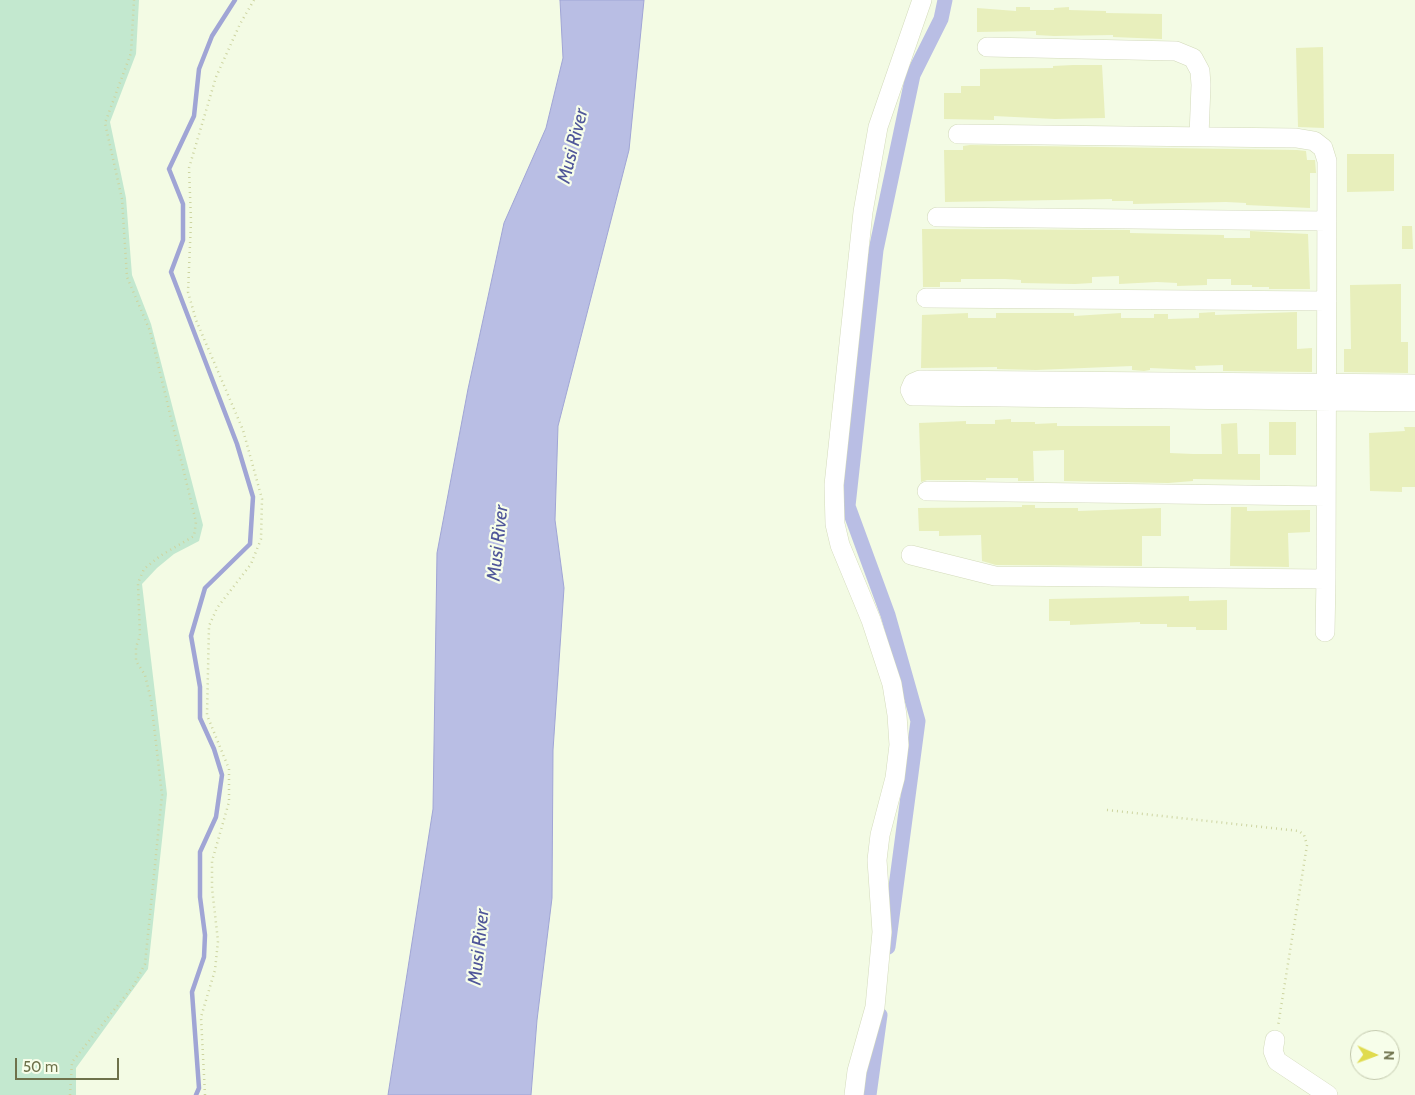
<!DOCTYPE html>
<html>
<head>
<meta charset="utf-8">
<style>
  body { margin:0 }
  #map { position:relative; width:1415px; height:1095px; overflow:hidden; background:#f3fbe4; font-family:Cabin,sans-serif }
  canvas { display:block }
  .north { position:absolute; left:1350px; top:1030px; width:50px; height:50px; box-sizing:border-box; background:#f7feea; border:1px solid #c0c6aa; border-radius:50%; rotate:92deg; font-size:14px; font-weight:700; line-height:20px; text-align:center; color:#6e724b }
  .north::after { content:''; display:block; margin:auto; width:18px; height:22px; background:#e0db4e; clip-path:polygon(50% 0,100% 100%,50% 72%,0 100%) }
  .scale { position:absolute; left:15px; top:1058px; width:104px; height:22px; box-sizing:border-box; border:2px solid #6e724b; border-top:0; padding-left:6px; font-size:15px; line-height:18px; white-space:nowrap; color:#6e724b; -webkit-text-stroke:4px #f7feea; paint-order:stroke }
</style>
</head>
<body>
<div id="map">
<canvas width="1415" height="1095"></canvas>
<div class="north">N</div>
<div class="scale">50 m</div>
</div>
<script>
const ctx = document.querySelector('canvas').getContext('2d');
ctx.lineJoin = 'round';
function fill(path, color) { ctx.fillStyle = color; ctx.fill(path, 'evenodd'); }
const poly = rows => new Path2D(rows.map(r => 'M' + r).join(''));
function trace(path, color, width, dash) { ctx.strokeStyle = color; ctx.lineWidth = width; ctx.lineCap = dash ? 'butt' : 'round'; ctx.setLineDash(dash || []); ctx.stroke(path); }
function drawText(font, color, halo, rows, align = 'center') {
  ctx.font = font + ' Cabin,sans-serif'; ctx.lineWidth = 4.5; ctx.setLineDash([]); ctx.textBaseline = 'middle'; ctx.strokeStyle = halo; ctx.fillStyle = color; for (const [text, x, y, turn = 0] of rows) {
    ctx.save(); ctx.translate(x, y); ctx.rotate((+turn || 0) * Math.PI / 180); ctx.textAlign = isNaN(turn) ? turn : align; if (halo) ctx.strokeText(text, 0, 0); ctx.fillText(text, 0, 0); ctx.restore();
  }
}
fill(poly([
  [0,0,139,0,136,54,110,122,126,198,132,275,151,324,203,525,199,541,174,554,157,568,142,584,167,794,148,969,76,1068,76,1095,0,1095]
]), '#c3e8cf');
const water = poly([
  [560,0,644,0,629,150,558,426,555,520,564,588,553,750,552,898,537,1020,531,1095,388,1095,433,809,437,553,468,389,504,223,546,128,563,58,560,0]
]);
fill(water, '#b9bee4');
trace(water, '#a0a5d5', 1);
trace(poly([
  [196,1095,199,1088,192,992,204,957,205,935,200,897,200,852,216,817,222,775,214,749,200,718,200,687,191,636,205,588,250,544,253,497,237,444,171,272,183,240,183,204,169,169,194,116,199,69,212,36,235,0]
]), '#a0a5d5', 4.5);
trace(poly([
  [888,947,918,721,888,615,848,506,876,250,913,75,941,19,945,0],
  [869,1095,880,1015]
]), '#b9bee4', 15);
fill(poly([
  [1016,7,1030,7,1030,10,1054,10,1054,8,1069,7,1069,10,1106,11,1106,13,1162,14,1162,39,1113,37,1113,35,1054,36,1036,35,1036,31,977,32,977,8,1016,11],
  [1323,47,1324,128,1298,127,1296,48],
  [1073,65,1102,65,1105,118,1055,119,994,116,994,120,944,119,944,93,961,93,961,86,980,86,980,69,1053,68,1053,66],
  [970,145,1297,150,1306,151,1307,160,1315,160,1316,173,1310,173,1310,208,1246,205,1246,203,1226,202,1133,204,1133,201,1112,201,1112,199,945,202,944,150,963,150,963,146],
  [1347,154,1394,154,1394,191,1347,192],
  [1402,226,1412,226,1413,249,1402,249],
  [922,229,1130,230,1130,233,1224,235,1224,238,1250,238,1250,231,1308,234,1310,289,1269,289,1269,287,1252,287,1252,285,1231,285,1231,279,1207,279,1207,285,1177,286,1177,283,1157,282,1119,284,1119,276,1092,277,1092,283,1075,284,1021,283,1021,280,1005,279,961,279,961,282,940,282,940,287,923,287],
  [1401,284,1401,342,1408,342,1408,373,1344,372,1344,349,1351,349,1350,285],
  [1215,312,1215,315,1297,312,1297,349,1312,348,1312,372,1223,371,1223,365,1195,366,1196,370,1150,368,1150,370,1144,371,1132,370,1132,366,1036,370,997,369,997,367,921,368,922,315,968,313,968,318,996,318,996,313,1074,313,1074,316,1121,313,1121,318,1154,318,1154,314,1168,314,1168,319,1199,318,1199,313],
  [1011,419,1011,422,1035,422,1035,424,1057,423,1057,426,1170,426,1170,453,1193,454,1222,454,1221,424,1237,423,1238,454,1260,454,1260,480,1193,479,1193,481,1168,483,1064,481,1064,450,1033,451,1034,481,1018,481,1018,478,986,478,986,480,927,480,921,482,919,423,966,421,966,424,995,424,995,420],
  [1269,422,1296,422,1296,455,1269,455],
  [1404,427,1415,427,1415,487,1402,487,1402,492,1370,491,1369,433,1405,431],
  [1022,505,1035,505,1035,508,1078,508,1078,511,1161,508,1161,536,1142,536,1142,566,996,565,982,561,981,535,939,536,939,531,919,531,918,508,1022,507],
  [1231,507,1247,507,1247,511,1310,510,1310,532,1288,533,1289,567,1230,566],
  [1189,596,1189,601,1227,600,1227,630,1196,630,1196,627,1167,627,1167,624,1140,624,1140,622,1070,625,1070,621,1049,621,1049,599]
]), '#e8efbc');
const minor = poly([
  [987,47,1176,51,1193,58,1200,71,1201,85,1199,136],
  [937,217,1327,221],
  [926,298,1327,301],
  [1415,384,920,380,913,383,910,390,913,396,920,396,1415,402],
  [927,491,1326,496],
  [911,555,995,576,1326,579,1327,161,1323,148,1314,141,1296,138,958,134],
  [1325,632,1326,579],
  [1275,1040,1273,1051,1277,1061,1328,1095],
  [854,1095,857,1071,875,1007,882,932,877,860,880,835,895,778,899,745,897,715,892,684,871,620,840,545,835,524,834,485,863,212,878,127,922,0]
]);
trace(minor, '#d3dabb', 20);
trace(poly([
  [1107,810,1299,831,1304,835,1307,845,1278,1026],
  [70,1095,72,1062,134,985,145,964,162,795,151,700,145,675,136,661,136,647,140,636,138,583,144,569,160,556,194,536,196,522,150,331,127,277,122,199,105,123,131,53,134,0],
  [205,1095,201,1017,215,970,218,941,212,888,212,861,229,802,229,769,207,715,209,626,217,608,251,564,261,539,262,499,243,430,196,320,188,292,191,221,189,168,216,77,240,24,254,0]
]), '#cdd4a0', 2.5, [1, 4]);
trace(minor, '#fff', 19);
drawText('italic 19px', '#4f5699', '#f7feea', [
  ["Musi River",573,146,-76],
  ["Musi River",498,543,-84],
  ["Musi River",479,947,-84]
]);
</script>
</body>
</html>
